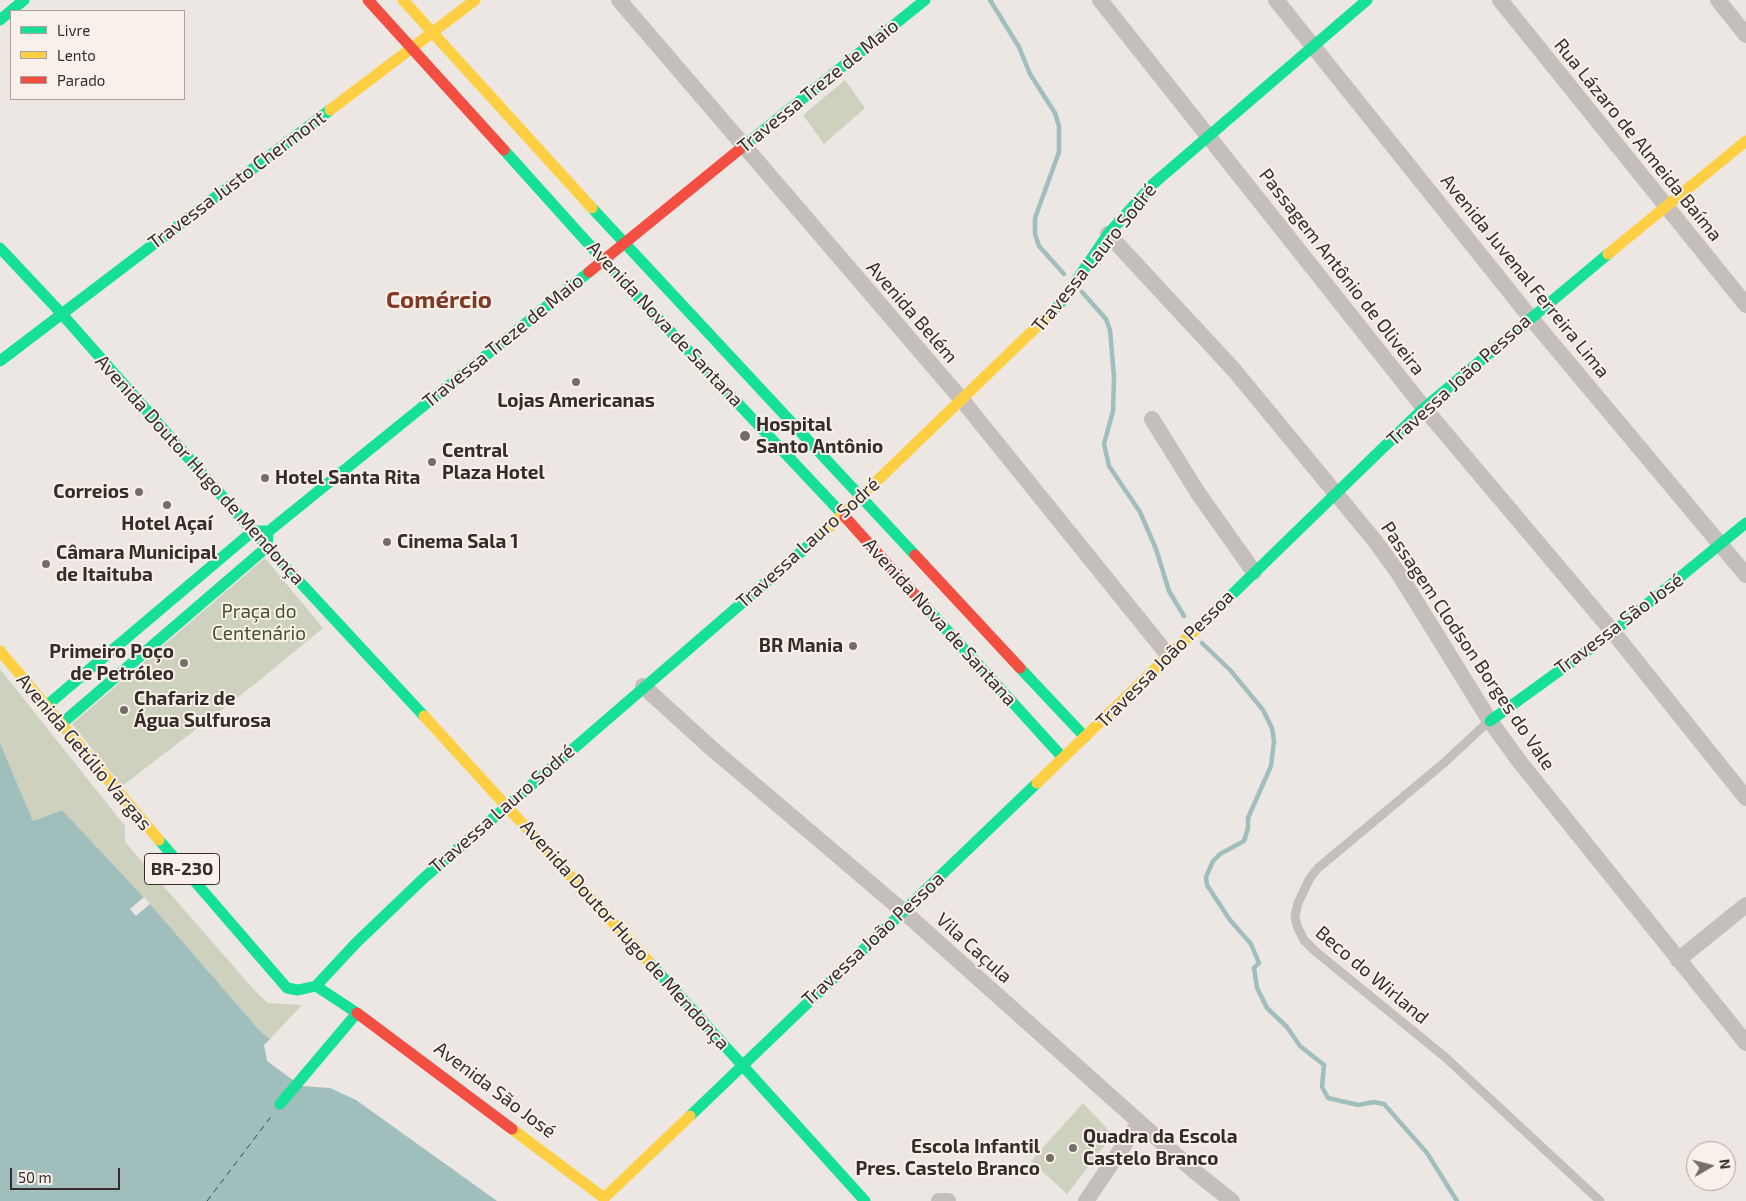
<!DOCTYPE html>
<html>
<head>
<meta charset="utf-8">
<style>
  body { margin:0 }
  #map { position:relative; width:1746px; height:1201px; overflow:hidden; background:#ece7e2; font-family:"Exo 2",sans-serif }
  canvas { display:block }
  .legend { position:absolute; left:10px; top:10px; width:175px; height:90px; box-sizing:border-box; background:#f9f1e9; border:1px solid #aba29c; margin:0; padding:6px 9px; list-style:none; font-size:15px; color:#362c29 }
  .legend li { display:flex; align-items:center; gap:10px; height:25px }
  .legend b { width:25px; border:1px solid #aba29c }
  .north { position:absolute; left:1686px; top:1141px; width:50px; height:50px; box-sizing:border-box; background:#f9f1e9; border:1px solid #aba29c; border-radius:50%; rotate:82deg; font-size:14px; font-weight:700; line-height:20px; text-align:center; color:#362c29 }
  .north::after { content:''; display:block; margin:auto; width:18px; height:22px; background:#766d6a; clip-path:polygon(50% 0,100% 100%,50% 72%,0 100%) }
  .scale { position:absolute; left:10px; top:1168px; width:110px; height:22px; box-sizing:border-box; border:2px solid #362c29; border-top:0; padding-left:6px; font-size:15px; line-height:18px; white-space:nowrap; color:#362c29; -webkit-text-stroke:4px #f9f1e9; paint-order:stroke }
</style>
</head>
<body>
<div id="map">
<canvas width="1746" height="1201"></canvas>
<ul class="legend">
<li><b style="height:6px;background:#16e098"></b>Livre</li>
<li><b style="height:6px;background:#ffcf43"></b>Lento</li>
<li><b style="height:6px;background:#f24e42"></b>Parado</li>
</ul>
<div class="north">N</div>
<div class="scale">50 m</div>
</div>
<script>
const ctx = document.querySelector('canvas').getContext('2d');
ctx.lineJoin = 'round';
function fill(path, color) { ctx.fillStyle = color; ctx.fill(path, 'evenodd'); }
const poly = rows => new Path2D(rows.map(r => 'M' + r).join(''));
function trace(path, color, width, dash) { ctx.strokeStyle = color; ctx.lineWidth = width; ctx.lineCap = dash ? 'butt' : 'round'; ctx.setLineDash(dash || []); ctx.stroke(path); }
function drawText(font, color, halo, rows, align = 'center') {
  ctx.font = font + ' "Exo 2",sans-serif'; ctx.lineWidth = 4; ctx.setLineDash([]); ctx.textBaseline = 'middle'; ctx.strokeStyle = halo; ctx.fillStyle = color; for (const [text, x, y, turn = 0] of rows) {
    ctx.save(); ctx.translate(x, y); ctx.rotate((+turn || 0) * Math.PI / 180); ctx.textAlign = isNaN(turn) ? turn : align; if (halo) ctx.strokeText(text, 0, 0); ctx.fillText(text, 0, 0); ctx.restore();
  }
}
fill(poly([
  [845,80,865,108,824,144,803,115],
  [265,558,323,628,255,684,122,786,72,724],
  [0,669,125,826,125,842,256,992,268,1003,302,1005,270,1039,260,1031,150,904,62,810,33,821,0,743],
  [1083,1103,1113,1135,1067,1194,1031,1161]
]), '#ced1bd');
fill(poly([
  [0,743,33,821,62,810,150,904,260,1031,270,1039,264,1045,267,1061,301,1086,330,1088,356,1100,497,1201,0,1201]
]), '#9fbebc');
fill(poly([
  [144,897,150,904,136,916,130,909]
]), '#ece7e2');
trace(poly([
  [990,0,1019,47,1030,74,1055,113,1059,126,1059,152,1035,218,1035,234,1039,246,1064,274],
  [1082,292,1106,319,1110,330,1114,377,1113,411,1104,444,1109,466,1140,512,1156,549,1169,591,1184,616],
  [1202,643,1231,671,1263,710,1272,728,1274,741,1271,766,1248,818,1248,828,1244,841,1220,854,1213,861,1206,877,1207,885,1230,920,1251,944,1259,963,1254,968,1257,988,1267,1008,1287,1027,1300,1046,1324,1065,1322,1087,1328,1098,1358,1105,1374,1102,1384,1104,1427,1153,1457,1201]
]), '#9fbebc', 4.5);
trace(poly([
  [207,1201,273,1114]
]), '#215355', 1, [6, 5]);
trace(poly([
  [1489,721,1445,762,1318,868,1310,878,1298,903,1295,917,1297,926,1304,940,1315,951,1445,1057,1600,1201]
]), '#c5bfbb', 9);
trace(poly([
  [619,0,962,400,1168,655],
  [1100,0,1424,408,1613,632,1746,798],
  [1276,0,1530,317,1746,575],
  [1500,0,1746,305],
  [1718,0,1746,35],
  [1108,234,1234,370,1375,541,1399,574,1490,721,1519,761,1746,1043],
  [1152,419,1198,493,1254,572],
  [643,686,710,747,903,911,1194,1171,1232,1201],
  [1678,960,1746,905],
  [939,1201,948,1201],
  [1086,1201,1139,1123]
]), '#c5bfbb', 16);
trace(poly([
  [0,20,24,0],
  [740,149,925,0],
  [504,150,603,260,845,517],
  [592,208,915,555],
  [0,248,61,313,258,537,424,716],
  [1053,311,1063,300,1108,234,1153,184,1367,0],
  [0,361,330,110],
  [924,605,1063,758],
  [1216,610,1424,408,1608,254],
  [1020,668,1085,737],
  [45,707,253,531,269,531,589,272],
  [1490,721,1613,632,1746,523],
  [60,725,267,547,268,533],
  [159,840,287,988,298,990,316,986,357,1013,280,1104],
  [649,962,865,1201],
  [316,986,356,943,425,877,824,532],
  [690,1116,1037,783]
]), '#16e098', 11);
trace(poly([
  [403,0,592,208],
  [330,110,475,0],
  [1608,254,1746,141],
  [824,532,1053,311],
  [0,651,159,840],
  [424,716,649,962],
  [1037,783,1216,610],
  [512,1129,604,1198,690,1116]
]), '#ffcf43', 11);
trace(poly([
  [368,0,504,150],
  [589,272,740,149],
  [845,517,924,605],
  [915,555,1020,668],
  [357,1013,512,1129]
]), '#f24e42', 11);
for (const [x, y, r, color] of [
  [576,382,5,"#766d6a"],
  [745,436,6,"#766d6a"],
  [432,462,5,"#766d6a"],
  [265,478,5,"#766d6a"],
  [139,492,5,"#766d6a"],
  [167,505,5,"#766d6a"],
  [387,542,5,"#766d6a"],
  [46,564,5,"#766d6a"],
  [853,646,5,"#766d6a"],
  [184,663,5,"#766d6a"],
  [124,710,5,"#766d6a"],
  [1073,1148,5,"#766d6a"],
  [1050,1158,5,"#766d6a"]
]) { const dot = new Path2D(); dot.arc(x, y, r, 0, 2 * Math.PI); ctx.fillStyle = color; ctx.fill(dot); trace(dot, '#f9f1e9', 2); }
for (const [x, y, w] of [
  [182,869,75]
]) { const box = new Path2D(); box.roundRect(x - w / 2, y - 15.5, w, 31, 4); ctx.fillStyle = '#f9f1e9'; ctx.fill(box); trace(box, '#362c29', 1); }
drawText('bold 18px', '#362c29', null, [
  ["BR-230",182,869]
]);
drawText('19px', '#362c29', '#f9f1e9', [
  ["Travessa Treze de Maio",818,86,-39],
  ["Rua Lázaro de Almeida Baíma",1638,140,51],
  ["Travessa Justo Chermont",237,180,-37],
  ["Travessa Lauro Sodré",1094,258,-51],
  ["Passagem Antônio de Oliveira",1342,272,52],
  ["Avenida Juvenal Ferreira Lima",1525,276,51],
  ["Avenida Belém",912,312,49],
  ["Avenida Nova de Santana",665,324,47],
  ["Travessa Treze de Maio",503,341,-39],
  ["Travessa João Pessoa",1459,380,-42],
  ["Avenida Doutor Hugo de Mendonça",200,470,48],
  ["Travessa Lauro Sodré",808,543,-42],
  ["Avenida Nova de Santana",940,622,48],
  ["Travessa São José",1619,624,-37],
  ["Passagem Clodson Borges do Vale",1468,646,56],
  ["Travessa João Pessoa",1165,659,-45],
  ["Avenida Getúlio Vargas",84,752,50],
  ["Travessa Lauro Sodré",502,809,-41],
  ["Avenida Doutor Hugo de Mendonça",625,935,48],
  ["Travessa João Pessoa",873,939,-43],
  ["Vila Caçula",974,948,42],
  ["Beco do Wirland",1372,975,40],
  ["Avenida São José",495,1090,37]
]);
drawText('bold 19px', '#362c29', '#f9f1e9', [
  ["Lojas Americanas",576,401,"center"],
  ["Hospital",756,425],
  ["Santo Antônio",756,447],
  ["Central",442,451],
  ["Plaza Hotel",442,473],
  ["Hotel Santa Rita",275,478],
  ["Correios",129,492,"right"],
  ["Hotel Açaí",167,524,"center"],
  ["Cinema Sala 1",397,542],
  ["Câmara Municipal",56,553],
  ["de Itaituba",56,575],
  ["BR Mania",843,646,"right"],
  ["Primeiro Poço",174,652,"right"],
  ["de Petróleo",174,674,"right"],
  ["Chafariz de",134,699],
  ["Água Sulfurosa",134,721],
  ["Quadra da Escola",1083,1137],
  ["Castelo Branco",1083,1159],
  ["Escola Infantil",1040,1147,"right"],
  ["Pres. Castelo Branco",1040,1169,"right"]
], 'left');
drawText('19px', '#47532e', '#f9f1e9', [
  ["Praça do",259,612],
  ["Centenário",259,634]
]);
drawText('bold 24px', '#803927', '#f9f1e9', [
  ["Comércio",439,300]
]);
</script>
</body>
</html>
